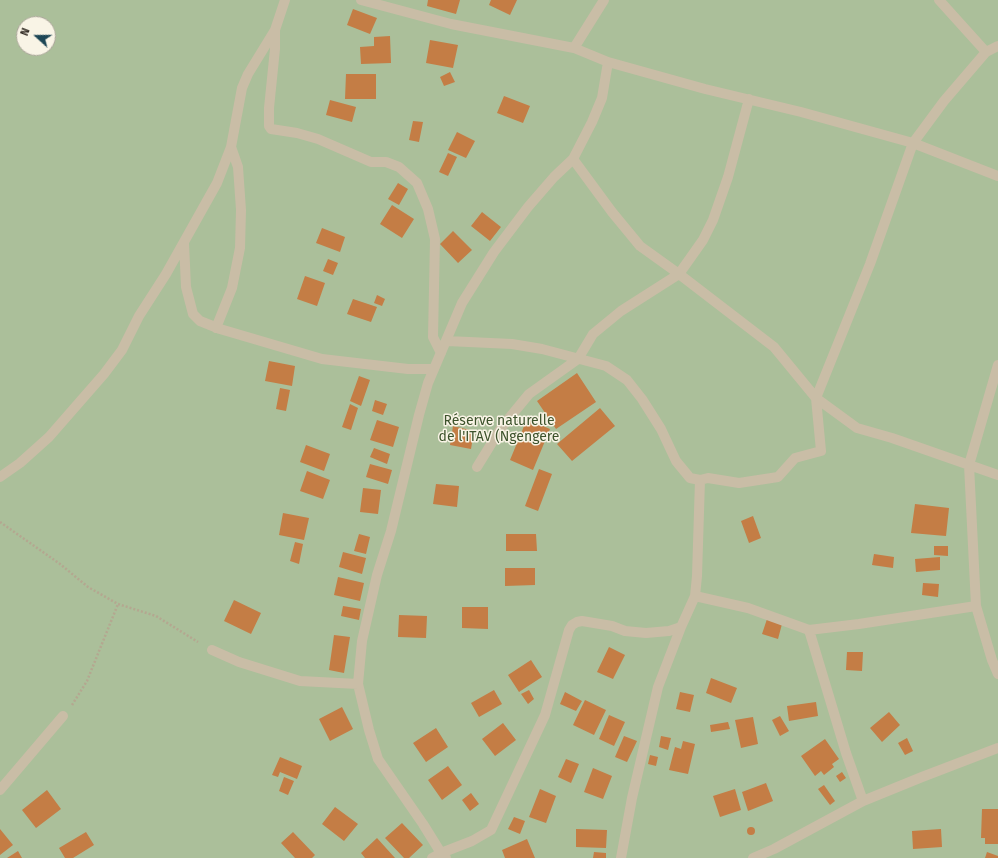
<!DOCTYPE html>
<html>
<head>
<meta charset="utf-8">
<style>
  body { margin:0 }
  #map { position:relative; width:998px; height:858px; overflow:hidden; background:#f1ebda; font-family:"Fira Sans",sans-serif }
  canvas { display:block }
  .north { position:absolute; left:16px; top:16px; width:40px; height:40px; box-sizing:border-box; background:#f9f4e6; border:1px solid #aba59a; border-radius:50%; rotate:291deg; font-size:11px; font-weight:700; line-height:16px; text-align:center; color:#352e27 }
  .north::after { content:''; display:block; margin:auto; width:14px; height:18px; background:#1d4655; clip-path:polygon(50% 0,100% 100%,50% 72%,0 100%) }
</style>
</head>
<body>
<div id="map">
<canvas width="998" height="858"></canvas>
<div class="north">N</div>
</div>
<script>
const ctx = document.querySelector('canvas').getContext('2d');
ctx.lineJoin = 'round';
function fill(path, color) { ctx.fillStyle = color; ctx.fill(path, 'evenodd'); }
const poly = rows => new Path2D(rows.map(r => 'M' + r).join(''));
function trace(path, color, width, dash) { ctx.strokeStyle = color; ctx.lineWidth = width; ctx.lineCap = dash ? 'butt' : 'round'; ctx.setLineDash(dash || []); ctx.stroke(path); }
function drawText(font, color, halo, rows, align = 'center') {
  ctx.font = font + ' "Fira Sans",sans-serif'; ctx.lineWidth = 3; ctx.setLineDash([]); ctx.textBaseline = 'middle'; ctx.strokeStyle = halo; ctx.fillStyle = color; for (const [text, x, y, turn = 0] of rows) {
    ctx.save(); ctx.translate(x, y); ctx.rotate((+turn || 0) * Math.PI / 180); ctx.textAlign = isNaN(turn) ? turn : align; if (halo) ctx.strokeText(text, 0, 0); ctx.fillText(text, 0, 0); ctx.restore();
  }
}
fill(poly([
  [0,0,998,0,998,858,0,858],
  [24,24,48,24,48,48,24,48]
]), '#abbf9a');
fill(poly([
  [428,0,460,0,456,14,427,6],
  [491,0,517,0,510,15,489,5],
  [353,9,377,18,370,34,347,25],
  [390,36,391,63,361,64,360,47,374,46,374,37],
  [430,40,458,45,453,68,426,63],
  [450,72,455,82,444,86,440,77],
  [346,74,376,74,376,99,345,99],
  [504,96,530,106,523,123,497,113],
  [330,100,356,107,352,122,326,115],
  [413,121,423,122,419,142,409,140],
  [457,132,475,141,466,158,448,150],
  [448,153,457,157,448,176,439,172],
  [398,183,408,189,399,205,388,199],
  [392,205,414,219,402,238,380,224],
  [482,212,501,227,490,241,471,226],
  [322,228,345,237,340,252,316,243],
  [453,231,472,250,458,263,440,244],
  [328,259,338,263,333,275,323,271],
  [305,276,325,283,317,306,297,299],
  [377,295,385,299,382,306,374,303],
  [353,299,377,307,371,322,347,314],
  [269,361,295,366,292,386,265,381],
  [577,373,596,402,556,429,537,401],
  [359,376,370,380,361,406,350,401],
  [280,388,290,390,286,411,276,409],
  [375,400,387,404,383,415,372,411],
  [350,404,358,408,351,430,342,427],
  [600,408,615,426,572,461,557,444],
  [527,419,550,429,533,470,510,460],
  [377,420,399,427,393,447,370,440],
  [453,426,474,431,471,449,450,445],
  [306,445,330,454,324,471,300,462],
  [374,448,390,454,387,464,370,457],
  [370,464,392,470,388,484,366,477],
  [539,469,552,474,538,511,525,506],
  [307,471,330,480,323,499,300,491],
  [436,484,459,486,457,507,433,504],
  [363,488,381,490,378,514,360,512],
  [915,504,949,508,946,536,911,533],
  [283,513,309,518,304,540,279,535],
  [753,516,761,538,749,543,741,521],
  [359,534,370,537,366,554,354,551],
  [506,534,536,534,537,551,506,551],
  [295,542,303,544,299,564,290,561],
  [934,546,948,546,948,556,934,555],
  [343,552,366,558,362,574,339,567],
  [874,554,894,557,893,568,872,565],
  [940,557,940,570,916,572,915,559],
  [505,568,535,568,535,585,505,586],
  [338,577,364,583,360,601,334,595],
  [923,583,939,584,938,597,922,595],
  [234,600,261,613,251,634,224,621],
  [343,606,361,609,359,620,341,616],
  [462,607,488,607,488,629,462,628],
  [399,615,427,616,426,638,398,637],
  [767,619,782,624,778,639,762,634],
  [334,635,350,637,344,673,329,670],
  [609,647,625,655,613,679,597,672],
  [847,652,863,652,862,671,846,670],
  [531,660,542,677,519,692,508,675],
  [711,678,737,688,731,703,706,693],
  [494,690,502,704,479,717,471,703],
  [529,690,534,699,528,704,521,694],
  [565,692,582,701,576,711,560,704],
  [680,692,694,695,690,712,676,709],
  [585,700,606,710,594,735,573,725],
  [816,702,818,716,789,721,787,706],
  [342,707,353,729,330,741,319,719],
  [889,712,900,725,882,742,870,728],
  [609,715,625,722,614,746,599,739],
  [780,716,789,731,780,736,772,720],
  [753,717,758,744,741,748,735,720],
  [728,722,730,729,711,732,710,725],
  [503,723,516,740,495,756,482,739],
  [436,728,448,747,426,762,413,743],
  [624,736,637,741,627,762,615,757],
  [661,736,671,738,668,750,659,747],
  [907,738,913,751,905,755,898,743],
  [825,739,839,759,832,764,834,767,824,775,821,771,815,776,801,756],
  [683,741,695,744,688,774,669,770,675,747,681,749],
  [650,755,658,757,656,766,648,764],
  [280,757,302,766,297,779,280,772,278,777,272,775],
  [566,759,579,764,571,783,558,777],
  [448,766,462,785,442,800,428,780],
  [593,768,612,776,603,799,584,792],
  [842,772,846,778,840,782,836,776],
  [284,777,294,781,288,795,279,791],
  [766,783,773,801,748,811,742,792],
  [824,785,835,801,830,805,818,789],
  [540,789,556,796,546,823,529,817],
  [735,789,741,810,720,817,713,796],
  [47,790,61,809,36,828,22,810],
  [471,793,479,804,470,811,462,800],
  [335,807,358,824,344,841,322,824],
  [982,809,998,809,998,844,985,844,985,838,981,838],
  [514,817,525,821,520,834,508,829],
  [402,823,423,845,409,858,404,858,385,838],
  '747 831a4 4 0 1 1 8 0a4 4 0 1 1-8 0Z',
  [0,829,13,845,0,855],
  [576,829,607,830,606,848,576,847],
  [941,829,942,847,913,849,912,831],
  [86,832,94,845,73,858,65,858,59,848],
  [293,832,315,855,312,858,295,858,281,843],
  [377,838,395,858,365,858,361,853],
  [527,839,535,858,505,858,502,850],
  [18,851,22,858,7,858],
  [594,852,606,853,606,858,593,858],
  [987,852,998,856,998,858,985,858]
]), '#c47d45');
trace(poly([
  [0,522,60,564,88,587,118,604,156,616,198,642],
  [72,705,87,681,118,604]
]), '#b4a790', 2.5, [2, 2]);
trace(poly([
  [361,0,451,24,574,48,608,62,705,89,801,112,913,143,998,176],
  [939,0,986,52],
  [275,30,275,49,269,108,269,126,271,129,297,133,318,139,371,162,386,162,399,167,417,183,428,209,435,239,433,337,441,353],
  [574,48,604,0],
  [573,159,612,212,640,246,679,274,774,347,816,398,857,428,892,438,998,475],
  [184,243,186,287,193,314,200,321,220,329,322,359,408,369,434,369],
  [216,328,232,288,240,248,241,210,238,167,231,147],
  [447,341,512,344,542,349,606,366,627,380,642,399,661,429,676,461,690,478,700,480,708,478,739,483,778,477,795,458,821,451,816,398,870,264,913,143,944,101,986,52,998,46],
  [998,365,969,465,976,606,992,660,998,674],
  [477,467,501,428,529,394,578,359,593,334,621,311,679,274,703,240,713,220,728,177,749,99],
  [0,477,20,463,49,437,104,374,122,350,139,316,166,274,217,183,231,147,242,88,248,74,275,30,285,0],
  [695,596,748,608,809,630,859,624,976,606],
  [809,630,846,753,863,801],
  [212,650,239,662,300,681,358,684],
  [0,790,63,716],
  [432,858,441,853,472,841,491,830,545,715,569,630,572,625,577,622,582,621,612,626,625,631,646,633,669,631,681,627],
  [446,858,441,853,423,824,378,759,369,730,358,684,362,641,377,575,391,531,419,415,428,383,462,303,494,252,528,207,554,177,573,159,592,122,602,98,608,62],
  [621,858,632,798,658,687,681,627,695,596,697,576,700,480],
  [753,858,774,849,863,801,922,777,998,748]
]), '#c9bda6', 10);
drawText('14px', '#3c522b', '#f9f4e6', [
  ["Réserve naturelle",499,421],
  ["de l'ITAV (Ngengere",499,437]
]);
</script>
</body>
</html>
